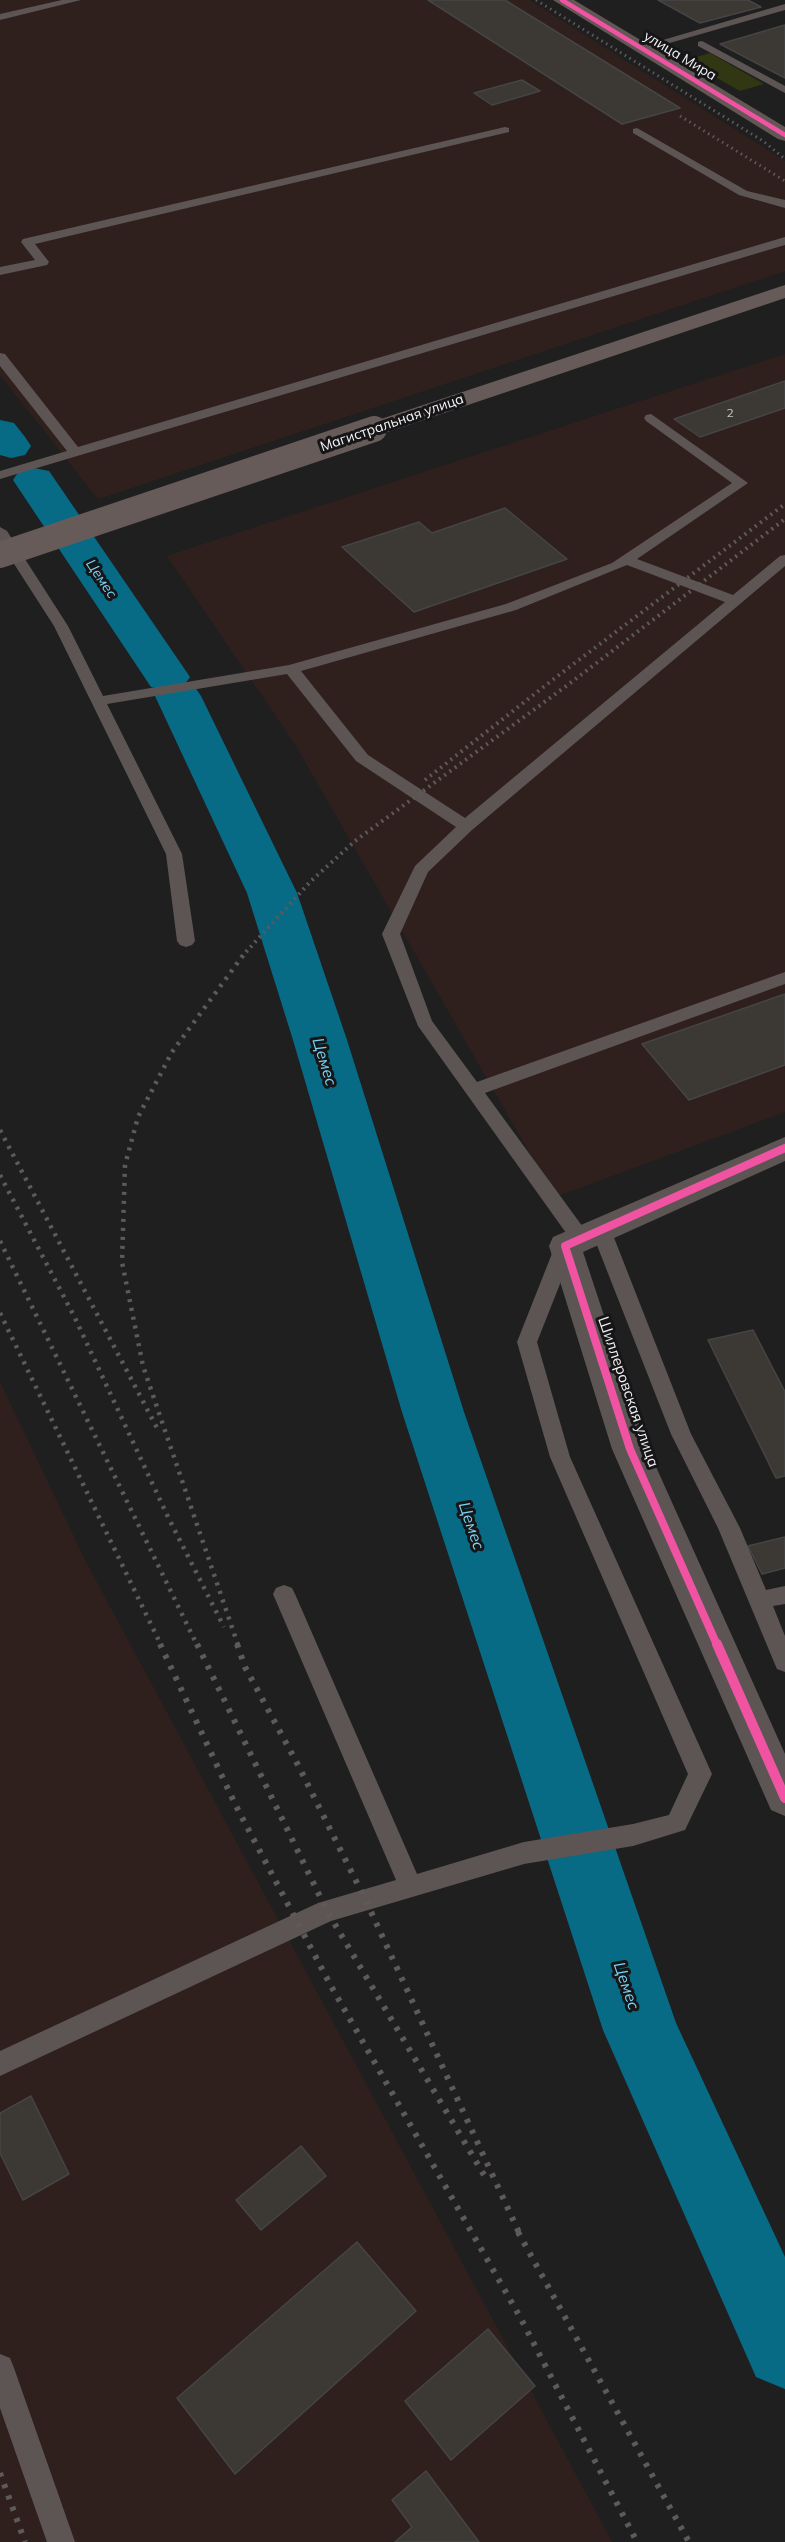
<!DOCTYPE html>
<html>
<head>
<meta charset="utf-8">
<style>
  body { margin:0 }
  canvas { display:block; background:#1f1f20 }
</style>
</head>
<body>
<canvas width="785" height="2542"></canvas>
<script>
const ctx = document.querySelector('canvas').getContext('2d');
ctx.lineJoin = 'round';
function fill(path, color) { ctx.fillStyle = color; ctx.fill(path, 'evenodd'); }
const poly = rows => new Path2D(rows.map(r => 'M' + r).join(''));
function trace(path, color, width, dash) { ctx.strokeStyle = color; ctx.lineWidth = width; ctx.lineCap = dash ? 'butt' : 'round'; ctx.setLineDash(dash || []); ctx.stroke(path); }
function drawText(font, color, halo, rows, align = 'center') {
  ctx.font = font + ' Mulish,sans-serif'; ctx.lineWidth = 6; ctx.setLineDash([]); ctx.textBaseline = 'middle'; ctx.strokeStyle = halo; ctx.fillStyle = color; for (const [text, x, y, turn = 0] of rows) {
    ctx.save(); ctx.translate(x, y); ctx.rotate((+turn || 0) * Math.PI / 180); ctx.textAlign = isNaN(turn) ? turn : align; if (halo) ctx.strokeText(text, 0, 0); ctx.fillText(text, 0, 0); ctx.restore();
  }
}
fill(poly([
  [0,0,529,0,785,161,785,271,98,499,0,375],
  [785,354,785,1112,555,1197,295,744,167,556],
  [0,1382,86,1562,612,2542,0,2542]
]), '#30201d');
fill(poly([
  [710,53,764,84,740,91,685,60]
]), '#313613');
fill(poly([
  [0,420,14,423,25,437,31,446,25,455,11,458,0,455,0,420],
  [34,468,49,471,190,677,185,684,194,686,201,696,297,893,347,1040,464,1412,676,2023,785,2257,785,2389,756,2377,603,2030,402,1412,293,1040,247,893,155,696,160,689,151,687,13,480,19,471,34,468]
]), '#086b85');
const building = poly([
  [428,0,505,0,680,108,622,124,428,0],
  [658,0,748,0,761,7,700,23,658,0],
  [785,25,785,78,720,44,785,25],
  [522,80,540,91,492,105,474,93,522,80],
  [785,381,785,408,700,437,674,419,785,381],
  [505,508,567,559,414,612,342,547,419,522,432,533,505,508],
  [785,994,785,1065,689,1100,642,1044,785,994],
  [753,1330,785,1392,785,1476,776,1478,708,1340,753,1330],
  [785,1537,785,1568,762,1574,748,1546,785,1537],
  [31,2096,69,2174,23,2200,0,2153,0,2113,31,2096],
  [301,2146,326,2176,261,2230,236,2200,301,2146],
  [357,2242,416,2311,235,2474,177,2398,357,2242],
  [488,2329,535,2386,451,2460,405,2401,488,2329],
  [426,2471,479,2542,395,2542,412,2527,392,2500,426,2471]
]);
fill(building, '#3c3833');
trace(building, '#454546', 1.5);
fill(poly([
  [62,0,81,0,0,20,0,14,62,0],
  [785,4,785,10,645,50,641,51,636,48,785,4],
  [702,41,785,86,785,93,698,46,698,42,702,41],
  [505,127,509,128,509,132,35,244,49,262,47,265,0,275,0,267,35,260,21,242,23,239,505,127],
  [637,128,747,191,785,200,785,208,739,195,633,133,633,129,637,128],
  [785,237,785,245,0,479,0,471,67,451,0,366,0,353,5,354,78,447,785,237],
  [651,414,748,483,637,559,733,595,780,556,785,555,785,566,472,830,428,872,400,934,432,1021,477,1082,785,972,785,984,485,1093,588,1234,591,1239,588,1244,581,1246,574,1244,418,1026,382,934,415,866,456,827,356,761,287,674,107,704,182,854,195,941,192,945,186,947,180,945,177,941,166,854,54,626,0,542,0,527,7,531,68,626,103,696,289,665,506,604,612,563,732,483,646,421,644,418,646,415,651,414],
  [627,565,725,602,465,818,368,755,301,671,516,610,627,565],
  [601,1223,608,1225,611,1230,691,1434,740,1528,766,1590,785,1586,785,1604,773,1606,785,1636,785,1672,777,1669,774,1662,718,1528,671,1434,591,1230,594,1225,601,1223],
  [565,1239,572,1241,575,1246,537,1342,570,1457,712,1774,685,1830,633,1846,524,1864,331,1921,0,2076,0,2051,318,1903,396,1880,273,1594,276,1588,284,1585,292,1588,295,1594,417,1874,524,1842,633,1824,669,1815,688,1774,550,1457,517,1342,555,1246,558,1241,565,1239],
  [0,2354,10,2358,14,2368,75,2542,47,2542,0,2408,0,2354]
]), '#5d5554');
fill(poly([
  [785,1137,785,1161,583,1252,648,1449,785,1754,785,1816,771,1810,612,1449,549,1246,553,1237,785,1137]
]), '#5d5554');
fill(poly([
  [553,0,574,0,785,127,785,141,778,139,553,0]
]), '#625755');
fill(poly([
  [785,285,785,298,382,434,374,436,366,434,363,429,366,424,785,285]
]), '#675b5a');
trace(poly([
  [536,0,763,141,785,159],
  [680,116,785,181]
]), '#5e5a59', 3, [1.5, 4]);
trace(poly([
  [425,780,555,678,785,504],
  [246,952,311,881,355,841,569,684,785,519]
]), '#5e5a59', 4, [2, 4.5]);
trace(poly([
  [0,1130,157,1428],
  [0,1175,75,1318,168,1517,224,1627],
  [0,1241,197,1645],
  [0,1313,161,1645],
  [238,1645,143,1366,122,1262,125,1165,138,1117,172,1052,247,950]
]), '#5e5a59', 4.5, [3, 6]);
trace(poly([
  [160,1644,236,1806,331,1986,520,2317,637,2542],
  [197,1644,327,1911,487,2180],
  [237,1644,245,1667,298,1765,366,1901,522,2239],
  [518,2232,689,2542],
  [0,2473,25,2542]
]), '#5e5a59', 6, [4, 8]);
trace(poly([
  [0,555,374,429]
]), '#675b5a', 26);
trace(poly([
  [562,0,785,135]
]), '#f153a3', 4.5);
trace(poly([
  [717,1645,630,1449,565,1246,785,1148]
]), '#f153a3', 8);
trace(poly([
  [717,1644,785,1798]
]), '#f153a3', 10);
drawText('12px', '#c6c4c4', null, [
  ["2",730,413]
]);
drawText('14px', '#f4f3f5', '#161517', [
  ["улица Мира",680,56,31],
  ["Магистральная улица",392,423,-19]
]);
drawText('italic 14px', '#78d5f5', '#161517', [
  ["Цемес",101,579,56]
]);
drawText('15px', '#f4f3f5', '#161517', [
  ["Шиллеровская улица",628,1392,71]
]);
drawText('italic 16px', '#78d5f5', '#161517', [
  ["Цемес",324,1062,73],
  ["Цемес",471,1526,71],
  ["Цемес",626,1986,71]
]);
</script>
</body>
</html>
